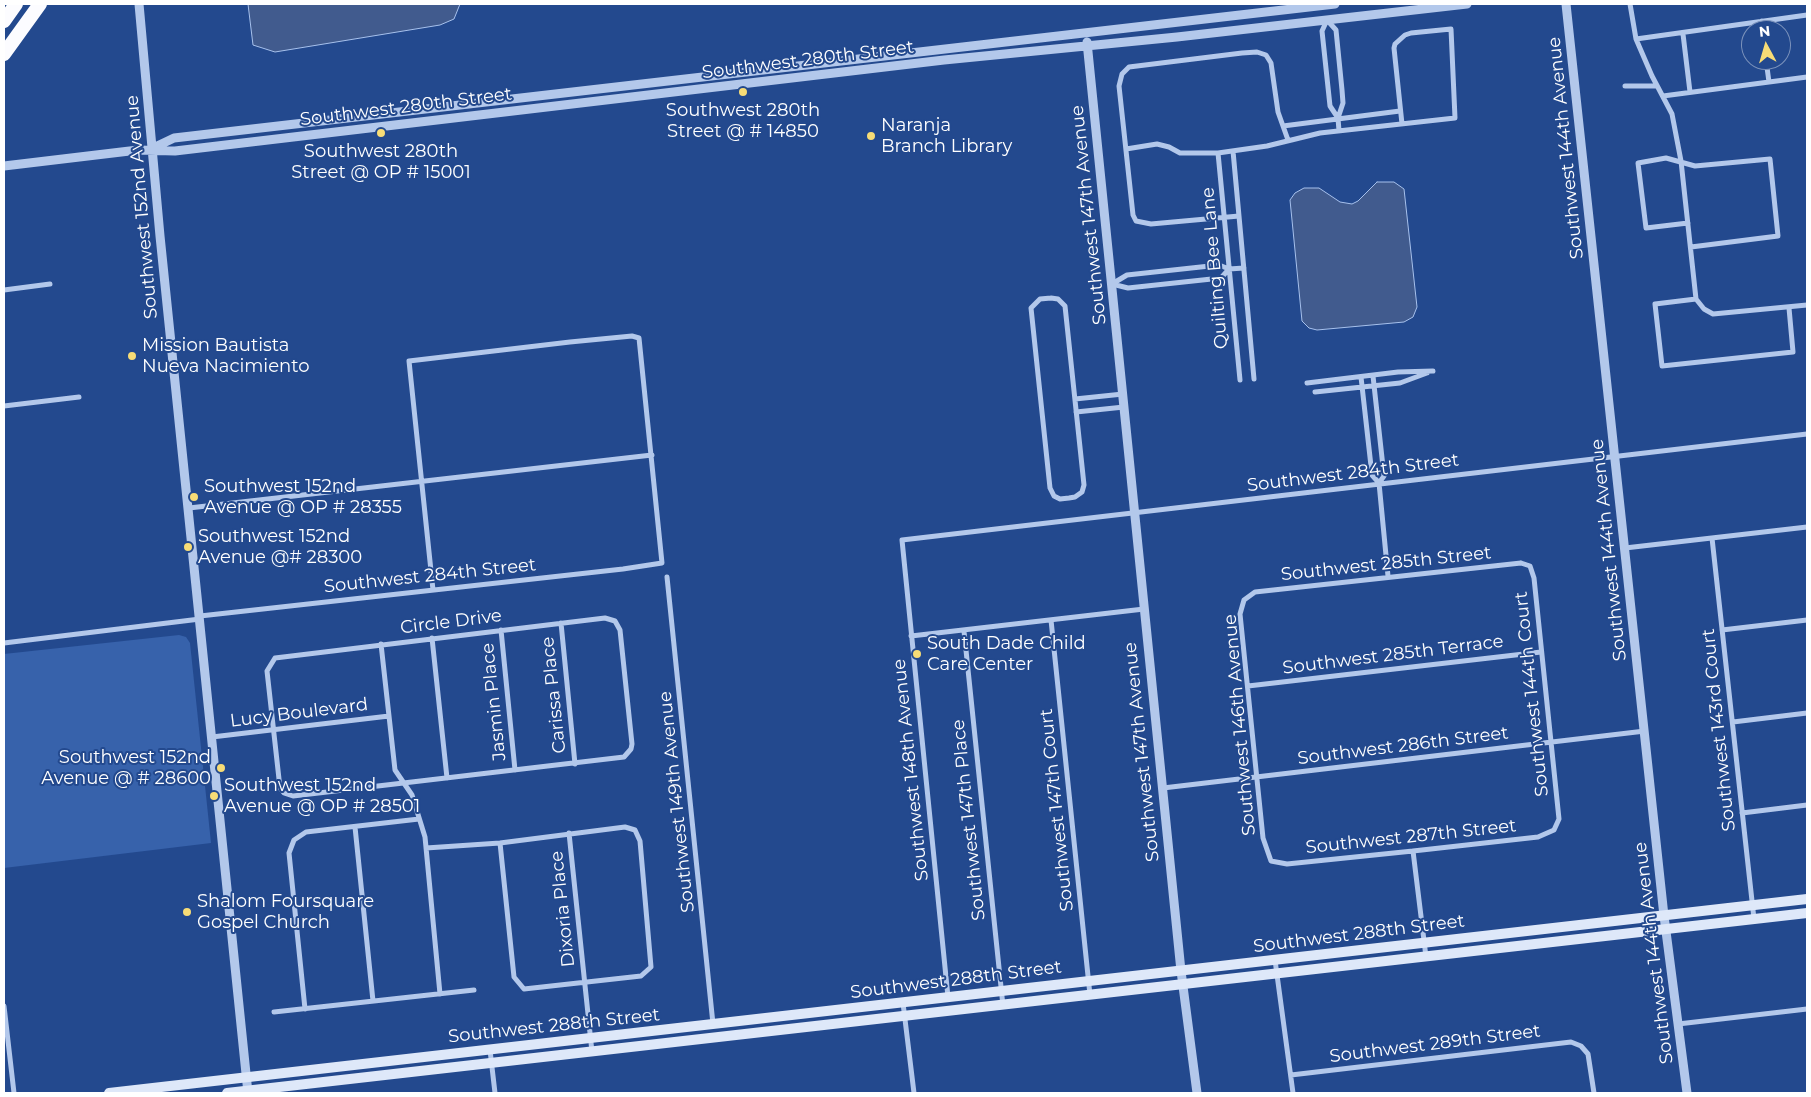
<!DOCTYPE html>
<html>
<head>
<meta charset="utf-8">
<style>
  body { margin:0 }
  #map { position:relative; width:1811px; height:1097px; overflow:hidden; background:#23498e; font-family:Montserrat,sans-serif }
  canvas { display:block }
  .frame { position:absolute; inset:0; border:5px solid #fff; pointer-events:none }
  .north { position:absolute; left:1741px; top:20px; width:50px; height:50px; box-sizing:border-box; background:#23498e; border:1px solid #7b92bb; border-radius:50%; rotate:354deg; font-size:14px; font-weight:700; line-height:20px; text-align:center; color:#fff }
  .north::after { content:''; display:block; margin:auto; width:18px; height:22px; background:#f7dc76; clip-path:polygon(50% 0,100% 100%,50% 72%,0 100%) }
</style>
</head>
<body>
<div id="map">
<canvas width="1811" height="1097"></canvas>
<div class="frame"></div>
<div class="north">N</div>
</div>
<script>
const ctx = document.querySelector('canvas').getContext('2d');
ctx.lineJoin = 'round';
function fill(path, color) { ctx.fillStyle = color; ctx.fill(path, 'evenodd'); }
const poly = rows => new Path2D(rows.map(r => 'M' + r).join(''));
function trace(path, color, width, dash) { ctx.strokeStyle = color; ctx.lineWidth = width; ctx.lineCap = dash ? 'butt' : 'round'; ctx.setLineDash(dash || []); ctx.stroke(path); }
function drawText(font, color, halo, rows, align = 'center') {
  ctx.font = font + ' Montserrat,sans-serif'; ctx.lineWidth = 4; ctx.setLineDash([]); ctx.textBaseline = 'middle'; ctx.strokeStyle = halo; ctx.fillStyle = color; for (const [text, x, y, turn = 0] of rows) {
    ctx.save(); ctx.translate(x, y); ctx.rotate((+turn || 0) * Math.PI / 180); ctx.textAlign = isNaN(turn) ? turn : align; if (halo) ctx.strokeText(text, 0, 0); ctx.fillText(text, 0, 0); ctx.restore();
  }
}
fill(poly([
  [179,635,186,637,190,643,211,843,4,868,4,654]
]), '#3762ab');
const water = poly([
  [248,4,460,4,454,19,440,25,275,52,253,45,248,4],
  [1377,182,1394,182,1404,189,1417,307,1413,317,1404,322,1317,330,1309,328,1302,321,1290,200,1295,193,1304,188,1319,188,1340,202,1352,204,1358,201,1377,182]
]);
fill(water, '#415b8e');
trace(water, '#a7c1ec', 1);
trace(poly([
  [1630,4,1636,39,1652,76,1672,114,1681,161,1696,299,1704,309,1713,314,1807,305],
  [1762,21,1763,30],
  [1683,34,1690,92],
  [1636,39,1807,15],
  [1766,60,1769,82],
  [1625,86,1657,86],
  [1663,96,1807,77],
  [1338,118,1330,106,1322,31,1327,20,1336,30,1342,90,1343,103,1338,118,1339,131],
  [1283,126,1400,111],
  [1126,149,1157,144,1169,147,1180,153,1218,153,1267,146,1320,133,1455,118,1451,29,1411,33,1405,35,1395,44,1394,48,1402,124],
  [1233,151,1254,379],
  [1218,153,1240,380],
  [1239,216,1151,224,1136,221,1133,215,1119,86,1122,74,1129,67,1242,53,1257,52,1266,55,1271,63,1278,112,1288,140],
  [1688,223,1646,228,1638,163,1666,158,1695,166,1770,159,1778,236,1691,247],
  [1112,284,1127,275,1219,265,1229,269,1244,268],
  [1112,284,1128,288,1221,278,1229,269],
  [4,290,50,284],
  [1051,298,1058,299,1065,306,1084,485,1082,492,1075,497,1069,498,1060,499,1054,496,1050,488,1031,308,1040,299,1051,298],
  [1696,299,1655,304,1662,366,1793,352,1789,308],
  [1373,376,1384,476,1379,483],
  [1361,377,1372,475,1379,483],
  [1307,383,1398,372,1433,371],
  [1315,392,1400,383,1427,373],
  [1075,399,1123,394],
  [4,406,79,397],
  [1076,412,1124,407],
  [1379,483,1388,576],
  [189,508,652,455],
  [1712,538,1754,919],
  [1625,548,1807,527],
  [1521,563,1530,566,1534,578,1559,819,1554,830,1538,837,1413,851,1287,864,1271,861,1263,838,1240,614,1244,600,1255,592,1521,563],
  [667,577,713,1024],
  [200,616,623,569,662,563,639,338,632,336,570,342,409,361,433,590],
  [605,618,615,621,620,630,632,744,631,749,624,757,293,796,284,793,280,788,267,671,275,658,605,618],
  [1051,620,1090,995],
  [561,623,575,764],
  [501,630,515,770],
  [1722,630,1807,620],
  [964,631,1003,1006],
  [911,636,1144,609],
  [432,638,447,778],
  [4,643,200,619],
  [381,644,395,770,412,795,425,837,440,994],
  [1248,686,1541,652],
  [1733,722,1807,713],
  [212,737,389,716],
  [1163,788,1645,731],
  [1742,813,1807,805],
  [355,827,373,1001],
  [569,833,592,1052],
  [426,848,500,843,625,827,635,830,640,841,651,967,641,976,524,989,514,977,500,843],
  [1413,851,1426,957],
  [1275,960,1293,1093],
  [948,997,902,540,1807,434],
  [903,1003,914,1093],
  [4,1006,14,1093],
  [305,1009,289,853,294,840,306,832,419,819],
  [274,1012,474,990],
  [1678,1024,1807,1009],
  [490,1050,495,1093],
  [1291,1075,1571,1042,1581,1046,1588,1054,1594,1093]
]), '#b3c8eb', 5);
trace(poly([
  [139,4,160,236,248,1093],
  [1566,4,1664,916,1687,1093],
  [1087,42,1181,971,1197,1093],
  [153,148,174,138,1335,4],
  [4,166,138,150,175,151,944,60,1177,37,1467,4]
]), '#b3c8eb', 9);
trace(poly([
  [109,1093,1807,899],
  [227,1093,1807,913]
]), '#dee8f9', 10);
trace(poly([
  [4,21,16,4],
  [4,54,40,4]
]), '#fcfcff', 14);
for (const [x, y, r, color] of [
  [743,92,5,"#f7dc76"],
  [381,133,5,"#f7dc76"],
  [871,136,5,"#f7dc76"],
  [132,356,5,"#f7dc76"],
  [194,497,5,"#f7dc76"],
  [188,547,5,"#f7dc76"],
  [917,654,5,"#f7dc76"],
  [221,768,5,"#f7dc76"],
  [214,796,5,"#f7dc76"],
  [187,912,5,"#f7dc76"]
]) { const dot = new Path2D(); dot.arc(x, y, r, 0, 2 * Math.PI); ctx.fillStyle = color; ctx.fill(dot); trace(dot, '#23498e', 2); }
drawText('18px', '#fff', '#23498e', [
  ["Southwest 280th Street",808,60,-7],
  ["Southwest 280th Street",406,107,-7],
  ["Southwest 144th Avenue",1566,148,-96],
  ["Southwest 152nd Avenue",142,207,-95],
  ["Southwest 147th Avenue",1089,215,-96],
  ["Quilting Bee Lane",1215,268,-95],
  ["Southwest 284th Street",1353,473,-7],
  ["Southwest 144th Avenue",1609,550,-96],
  ["Southwest 285th Street",1386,564,-6],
  ["Southwest 284th Street",430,576,-6],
  ["Circle Drive",451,622,-7],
  ["Southwest 285th Terrace",1393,655,-7],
  ["Southwest 144th Court",1532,694,-96],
  ["Carissa Place",554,695,-96],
  ["Jasmin Place",494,702,-96],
  ["Lucy Boulevard",299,713,-7],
  ["Southwest 146th Avenue",1240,725,-95],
  ["Southwest 143rd Court",1719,730,-96],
  ["Southwest 286th Street",1403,746,-7],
  ["Southwest 147th Avenue",1142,752,-96],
  ["Southwest 148th Avenue",911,770,-96],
  ["Southwest 149th Avenue",677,802,-96],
  ["Southwest 147th Court",1057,810,-96],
  ["Southwest 147th Place",969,820,-96],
  ["Southwest 287th Street",1411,837,-6],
  ["Dixoria Place",563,909,-96],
  ["Southwest 288th Street",1359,934,-7],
  ["Southwest 144th Avenue",1654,953,-97],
  ["Southwest 288th Street",956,980,-7],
  ["Southwest 288th Street",554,1026,-6],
  ["Southwest 289th Street",1435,1044,-7]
]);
drawText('18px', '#fff', '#23498e', [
  ["Southwest 280th",743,111,"center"],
  ["Street @ # 14850",743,132,"center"],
  ["Naranja",881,126],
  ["Branch Library",881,147],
  ["Southwest 280th",381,152,"center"],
  ["Street @ OP # 15001",381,173,"center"],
  ["Mission Bautista",142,346],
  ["Nueva Nacimiento",142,367],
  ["Southwest 152nd",204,487],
  ["Avenue @ OP # 28355",204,508],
  ["Southwest 152nd",198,537],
  ["Avenue @# 28300",198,558],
  ["South Dade Child",927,644],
  ["Care Center",927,665],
  ["Southwest 152nd",211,758,"right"],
  ["Avenue @ # 28600",211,779,"right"],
  ["Southwest 152nd",224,786],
  ["Avenue @ OP # 28501",224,807],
  ["Shalom Foursquare",197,902],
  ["Gospel Church",197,923]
], 'left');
</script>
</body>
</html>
